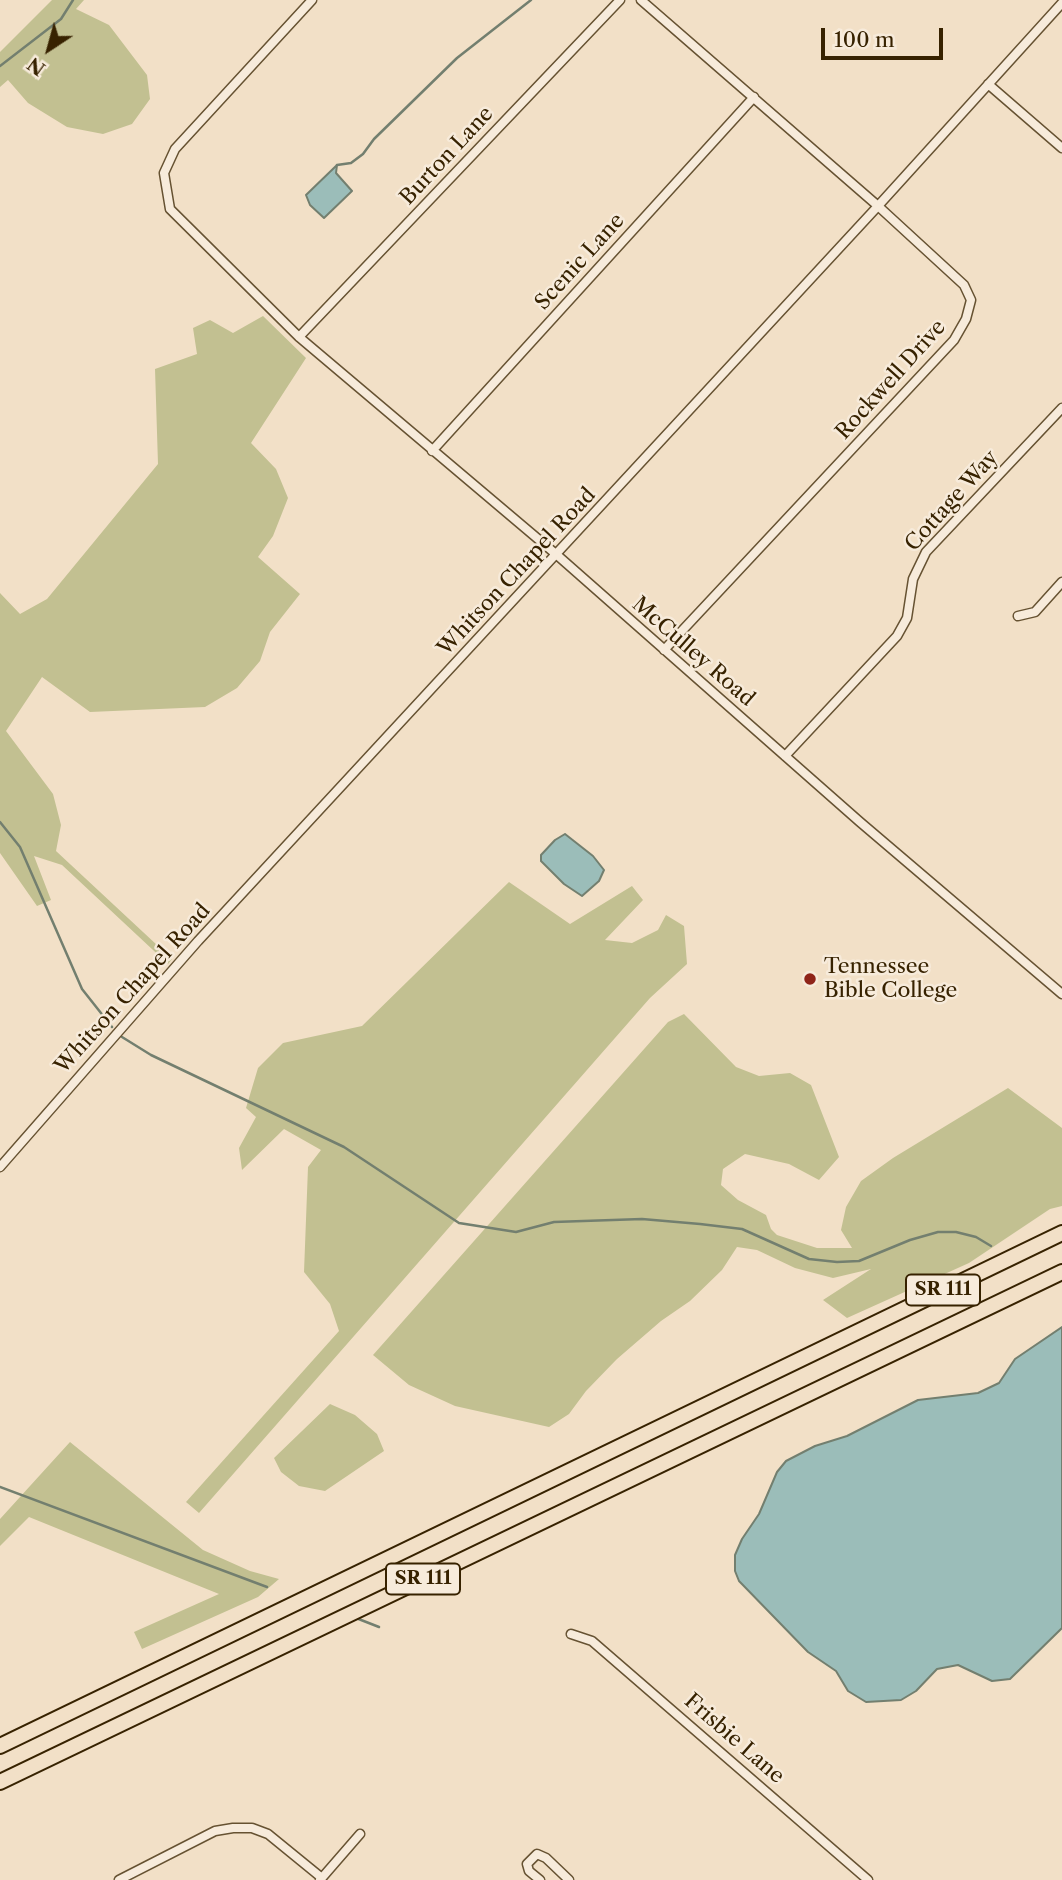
<!DOCTYPE html>
<html>
<head>
<meta charset="utf-8">
<style>
  body { margin:0 }
  #map { position:relative; width:1062px; height:1880px; overflow:hidden; background:#f2e0c7; font-family:"Libre Caslon Text",serif }
  canvas { display:block }
  .north { position:absolute; left:14px; top:14px; width:70px; height:70px; -webkit-text-stroke:5px #f7ebdb; paint-order:stroke; rotate:216deg; font-size:19px; font-weight:700; line-height:28px; text-align:center; color:#372200 }
  .north::after { content:''; display:block; margin:auto; width:24px; height:32px; background:#372200; clip-path:polygon(50% 0,100% 100%,50% 72%,0 100%) }
  .scale { position:absolute; left:821px; top:28px; width:122px; height:32px; box-sizing:border-box; border:4px solid #372200; border-top:0; padding-left:9px; font-size:21px; line-height:24px; white-space:nowrap; color:#372200; -webkit-text-stroke:5px #f7ebdb; paint-order:stroke }
</style>
</head>
<body>
<div id="map">
<canvas width="1062" height="1880"></canvas>
<div class="north">N</div>
<div class="scale">100 m</div>
</div>
<script>
const ctx = document.querySelector('canvas').getContext('2d');
ctx.lineJoin = 'round';
function fill(path, color) { ctx.fillStyle = color; ctx.fill(path, 'evenodd'); }
const poly = rows => new Path2D(rows.map(r => 'M' + r).join(''));
function trace(path, color, width, dash) { ctx.strokeStyle = color; ctx.lineWidth = width; ctx.lineCap = dash ? 'butt' : 'round'; ctx.setLineDash(dash || []); ctx.stroke(path); }
function drawText(font, color, halo, rows, align = 'center') {
  ctx.font = font + ' "Libre Caslon Text",serif'; ctx.lineWidth = 5; ctx.setLineDash([]); ctx.textBaseline = 'middle'; ctx.strokeStyle = halo; ctx.fillStyle = color; for (const [text, x, y, turn = 0] of rows) {
    ctx.save(); ctx.translate(x, y); ctx.rotate((+turn || 0) * Math.PI / 180); ctx.textAlign = isNaN(turn) ? turn : align; if (halo) ctx.strokeText(text, 0, 0); ctx.fillText(text, 0, 0); ctx.restore();
  }
}
fill(poly([
  [52,0,84,0,76,9,109,25,147,75,150,99,132,124,103,134,67,127,28,103,8,80,0,87,0,52],
  [263,316,306,358,251,443,276,469,288,498,273,536,258,557,300,594,270,632,260,661,237,688,205,707,90,712,42,677,6,731,53,794,61,825,56,851,172,959,168,964,62,865,34,856,51,900,37,906,0,853,0,593,20,614,47,599,158,464,155,369,197,354,193,328,210,320,233,333],
  [509,882,570,924,632,886,643,900,605,940,632,943,658,930,666,915,684,926,687,964,650,998,199,1513,186,1502,339,1331,330,1304,304,1272,308,1167,321,1150,284,1129,242,1170,239,1148,256,1117,246,1108,258,1068,283,1043,362,1026],
  [684,1014,736,1067,759,1076,790,1073,811,1085,839,1157,819,1180,789,1164,745,1154,723,1169,721,1185,738,1200,766,1215,771,1229,777,1235,817,1248,852,1248,841,1230,846,1207,861,1181,893,1158,1008,1088,1062,1128,1062,1206,1050,1209,969,1263,847,1318,823,1300,871,1269,833,1278,795,1268,757,1250,737,1247,722,1270,690,1301,661,1321,617,1359,586,1391,569,1414,549,1427,455,1406,409,1385,373,1355,668,1022],
  [330,1404,355,1415,377,1434,384,1451,325,1491,299,1486,281,1472,274,1458],
  [70,1442,203,1550,250,1571,279,1579,258,1597,142,1649,134,1632,219,1594,29,1517,0,1546,0,1519]
]), '#c2c091');
const water = poly([
  [337,165,336,173,352,191,324,218,310,205,306,195,337,165],
  [565,834,593,856,604,870,599,881,582,896,564,884,541,861,541,855,555,840,565,834],
  [1062,1327,1062,1628,1010,1679,992,1681,958,1665,937,1669,916,1691,901,1700,866,1702,848,1691,836,1671,808,1652,739,1581,735,1571,735,1555,742,1539,759,1514,777,1472,786,1461,815,1446,847,1436,918,1400,978,1393,999,1383,1015,1359,1062,1327]
]);
fill(water, '#9bbdb9');
trace(water, '#737f6f', 2);
trace(poly([
  [0,66,61,19,73,0],
  [337,165,351,163,363,154,374,139,457,58,531,0],
  [0,822,20,847,82,989,112,1027],
  [122,1037,151,1055,344,1147,459,1223,516,1232,554,1222,642,1219,700,1224,742,1229,809,1259,837,1262,859,1261,910,1240,938,1232,956,1232,976,1237,991,1246],
  [0,1487,267,1587],
  [356,1618,379,1627]
]), '#737f6f', 2.5);
const street = poly([
  [312,0,175,149,164,173,170,209,299,337,557,555,860,822,1062,994],
  [641,0,878,206,964,285,971,300,966,319,954,340,664,650],
  [988,84,1062,148],
  [299,337,620,0],
  [432,451,754,97],
  [1018,616,1035,612,1062,582],
  [785,756,897,636,907,618,913,579,926,552,1062,408],
  [0,1167,198,941,878,206,1062,3],
  [571,1634,592,1641,868,1880],
  [119,1880,215,1831,233,1828,252,1828,268,1834,322,1878],
  [320,1880,360,1834],
  [540,1880,529,1871,527,1864,537,1854,546,1858,569,1880]
]);
const highway = poly([
  [0,1746,1062,1233],
  [0,1782,1062,1272]
]);
trace(street, '#665232', 11);
trace(highway, '#372200', 18);
trace(street, '#f7ebdb', 8);
trace(highway, '#f2e0c7', 14);
for (const [x, y, r, color] of [
  [810,979,7,"#8f2418"]
]) { const dot = new Path2D(); dot.arc(x, y, r, 0, 2 * Math.PI); ctx.fillStyle = color; ctx.fill(dot); trace(dot, '#f7ebdb', 2.5); }
for (const [x, y, w] of [
  [943,1290,74],
  [423,1579,74]
]) { const box = new Path2D(); box.roundRect(x - w / 2, y - 15.5, w, 31, 5); ctx.fillStyle = '#f7ebdb'; ctx.fill(box); trace(box, '#372200', 2); }
drawText('bold 19px', '#372200', null, [
  ["SR 111",943,1290],
  ["SR 111",423,1579]
]);
drawText('21px', '#372200', '#f7ebdb', [
  ["Burton Lane",447,156,-47],
  ["Scenic Lane",580,262,-48],
  ["Rockwell Drive",891,380,-48],
  ["Cottage Way",952,501,-48],
  ["Whitson Chapel Road",517,572,-47],
  ["McCulley Road",693,652,41],
  ["Whitson Chapel Road",133,989,-48],
  ["Frisbie Lane",734,1739,41]
]);
drawText('21px', '#372200', '#f7ebdb', [
  ["Tennessee",824,967],
  ["Bible College",824,991]
], 'left');
</script>
</body>
</html>
